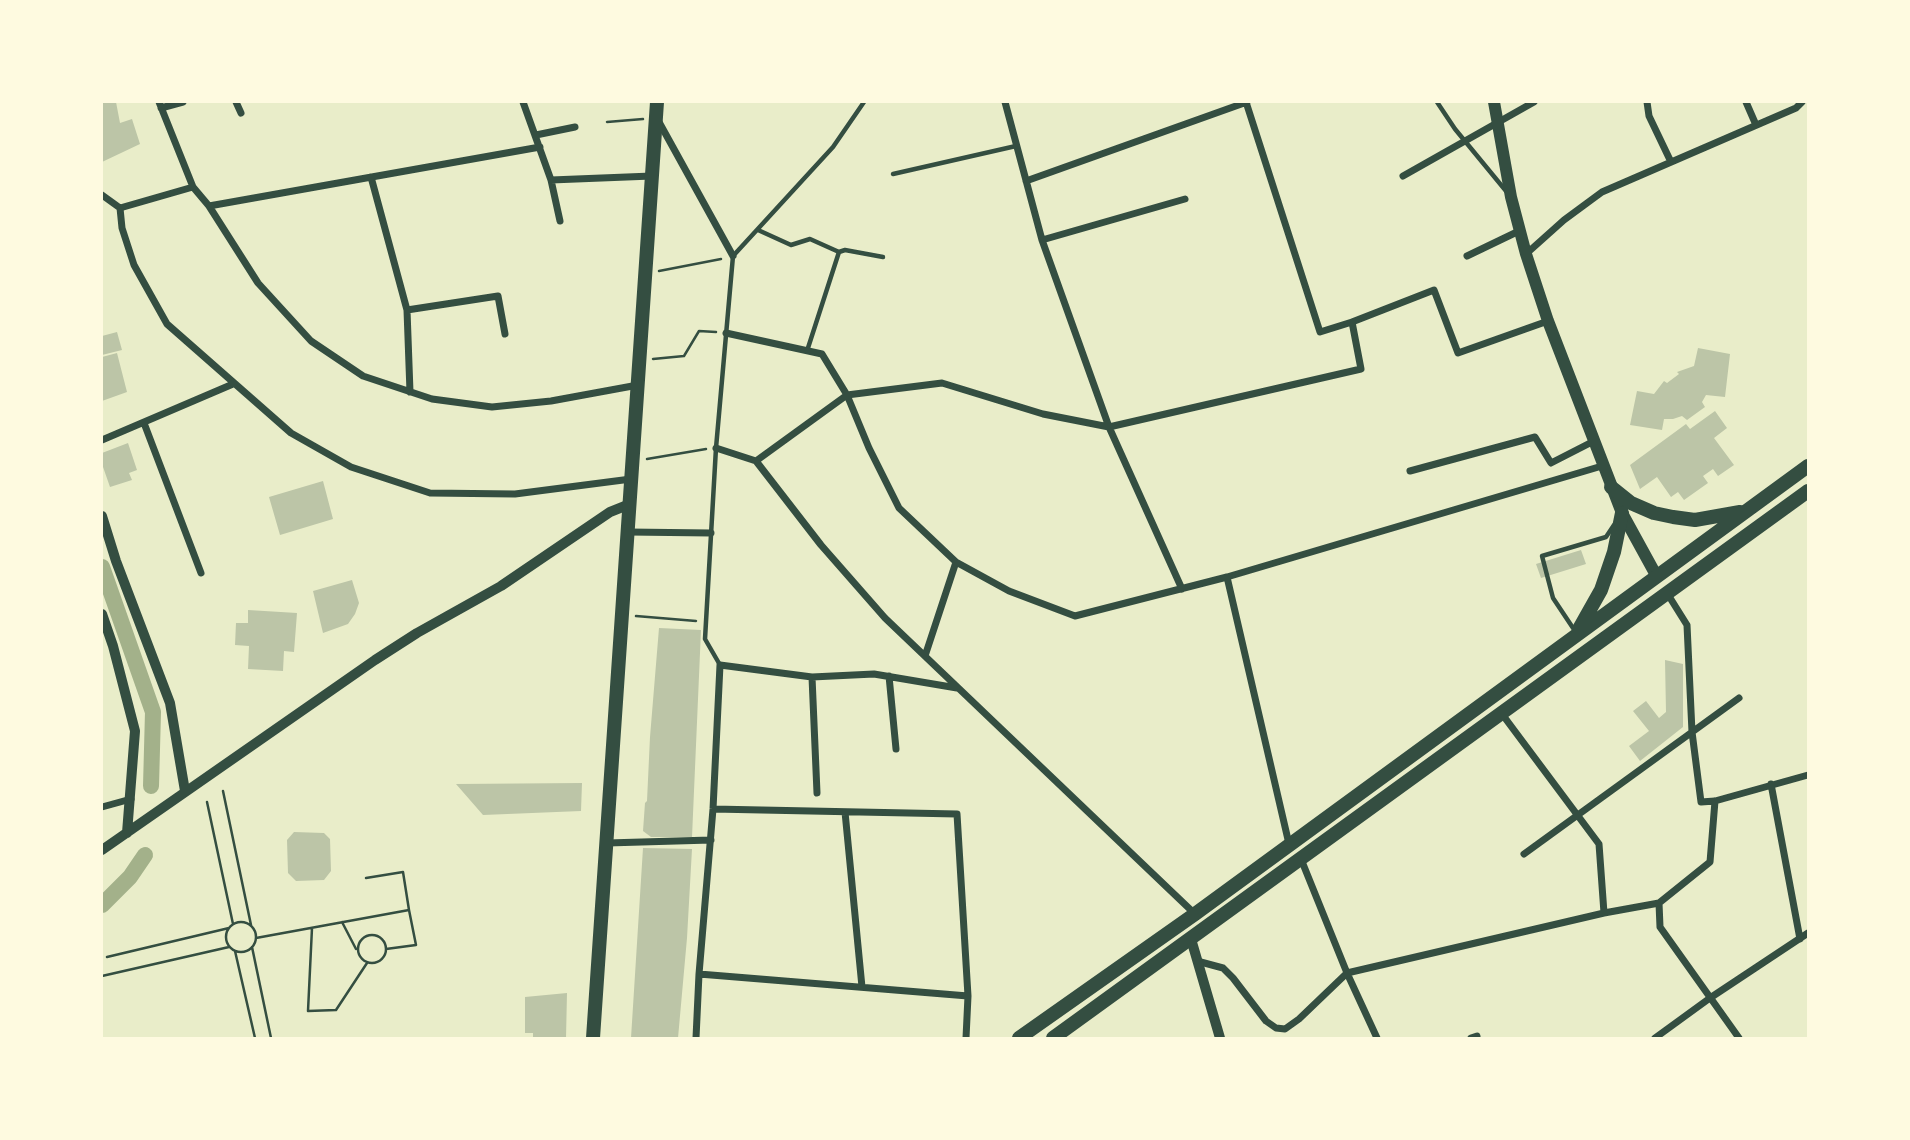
<!DOCTYPE html>
<html>
<head>
<meta charset="utf-8">
<style>
  body { margin:0 }
  #map { position:relative; width:1910px; height:1140px; overflow:hidden; background:#e9edc9; font-family:"DejaVu Sans",sans-serif }
  canvas { display:block }
  .frame { position:absolute; inset:0; border:103px solid #fefae0; pointer-events:none }
</style>
</head>
<body>
<div id="map">
<canvas width="1910" height="1140"></canvas>
<div class="frame"></div>
</div>
<script>
const ctx = document.querySelector('canvas').getContext('2d');
ctx.lineJoin = 'round';
const poly = rows => new Path2D(rows.map(r => 'M' + r).join(''));
function trace(path, color, width, dash) { ctx.strokeStyle = color; ctx.lineWidth = width; ctx.lineCap = dash ? 'butt' : 'round'; ctx.setLineDash(dash || []); ctx.stroke(path); }
function fill(path, color) { ctx.fillStyle = color; ctx.fill(path, 'evenodd'); }
trace(poly([
  [102,567,153,712,151,786],
  [102,905,130,877,145,855]
]), '#a3b18a', 16);
fill(poly([
  [102,102,116,102,120,123,132,119,140,144,102,162],
  [117,332,122,350,102,355,102,336],
  [1698,348,1730,354,1725,397,1706,395,1702,402,1705,407,1687,420,1682,416,1673,419,1664,419,1662,430,1630,425,1637,391,1654,394,1664,381,1667,383,1679,374,1677,372,1694,366],
  [117,353,127,392,102,401,102,357],
  [1715,411,1727,428,1714,438,1734,465,1718,476,1713,469,1703,476,1708,483,1684,500,1678,492,1671,497,1657,477,1640,489,1630,465,1686,424,1690,429],
  [128,443,137,470,129,473,132,480,110,487,102,464,102,453],
  [323,481,333,519,280,535,269,497],
  [1581,550,1586,564,1541,578,1536,564],
  [352,580,359,603,355,614,348,624,323,633,313,591],
  [248,610,297,613,294,652,284,651,283,671,248,669,249,646,235,645,236,623,248,623],
  [659,628,701,630,692,837,651,837,643,831,645,803,647,801,650,737],
  [1665,660,1683,664,1683,727,1640,761,1629,746,1649,731,1633,711,1646,701,1659,718,1666,712],
  [582,783,581,811,483,815,456,784],
  [294,832,324,833,330,839,331,871,324,880,296,881,288,873,287,840],
  [643,848,692,849,687,938,678,1038,631,1038],
  [567,993,566,1038,533,1038,533,1033,525,1033,525,997]
]), '#bcc5a7');
trace(poly([
  [607,122,643,119],
  [659,271,721,259],
  [653,359,684,356,699,331,716,332],
  [647,459,706,449],
  [636,616,696,621],
  [223,791,251,925],
  [207,802,233,924],
  '226 937a15 15 0 1 1 30 0a15 15 0 1 1-30 0Z',
  [342,922,356,949],
  [312,928,308,1011,336,1010,367,963],
  '358 949a14 14 0 1 1 28 0a14 14 0 1 1-28 0Z',
  [256,938,409,910,403,872,366,878],
  [252,947,271,1038],
  [386,949,416,945,409,910],
  [235,951,255,1038],
  [107,957,229,928],
  [102,976,229,947]
]), '#344e41', 2.5);
trace(poly([
  [1437,102,1455,129,1506,191],
  [893,174,1016,146],
  [758,230,791,245,810,239,839,252,845,250,883,257],
  [807,351,839,252],
  [1575,631,1553,598,1542,556,1606,537,1614,525],
  [720,665,705,639,716,448,733,256,833,147,864,102]
]), '#344e41', 4.5);
trace(poly([
  [159,102,193,187,209,206,258,283,311,341,363,376,432,399,492,407,551,401,638,385],
  [236,102,241,113],
  [523,102,551,180,560,221],
  [1005,102,1042,240,1109,427,1182,589],
  [1246,102,1320,332,1352,322],
  [1647,102,1649,116,1671,162],
  [1746,102,1756,125],
  [161,108,183,102],
  [659,122,733,256],
  [536,135,575,127],
  [1403,176,1534,102],
  [371,177,407,310,410,392],
  [551,180,652,176],
  [1026,181,1247,102],
  [102,195,120,208,122,228,134,265,167,324,291,433,351,467,430,493,515,494,631,479],
  [209,206,540,147],
  [120,208,193,187],
  [1042,240,1185,199],
  [1526,254,1564,220,1602,192,1796,108,1802,102],
  [1467,256,1519,231],
  [407,310,498,296,505,334],
  [726,333,822,354,847,395,869,448,899,508,956,562,1009,591,1075,616,1227,577,1602,466],
  [144,423,201,573],
  [102,440,233,384],
  [716,448,756,461,821,545,885,618,1195,914],
  [756,461,847,395,942,383,1043,414,1109,427,1361,369,1352,322,1434,290,1458,353,1548,321],
  [1410,471,1535,437,1551,463,1594,441],
  [628,532,711,533],
  [1227,577,1289,844],
  [1667,593,1687,625,1692,732,1701,802,1715,801,1808,775],
  [925,656,956,562],
  [889,676,896,749],
  [812,677,817,793],
  [1502,714,1599,844,1604,913],
  [1771,784,1800,939],
  [1715,801,1710,862,1659,903,1660,927,1739,1038],
  [102,807,131,799],
  [713,809,957,814,968,996,966,1038],
  [845,812,862,987],
  [607,843,711,840],
  [1524,854,1739,698],
  [1301,859,1347,973,1377,1038],
  [1197,961,1223,968,1233,978,1266,1021,1276,1028,1285,1029,1299,1019,1347,973,1604,913,1659,903],
  [699,974,968,996],
  [696,1038,699,974,713,809,720,665,812,677,874,674,957,688],
  [1471,1038,1477,1036],
  [1655,1038,1710,998,1808,933]
]), '#344e41', 7);
trace(poly([
  [102,516,116,561,170,703,185,791],
  [102,614,113,646,135,731,127,833],
  [102,850,375,660,417,633,501,586,610,512,630,504],
  [1191,939,1220,1038]
]), '#344e41', 10);
trace(poly([
  [1494,102,1511,197,1526,254,1548,321,1622,513,1656,575]
]), '#344e41', 12);
trace(poly([
  [1611,487,1631,503,1654,513,1673,517,1695,520,1740,512],
  [1579,629,1601,590,1614,552,1622,513],
  [593,1038,657,102],
  [1019,1038,1195,914,1808,466],
  [1053,1038,1808,491]
]), '#344e41', 14);
</script>
</body>
</html>
